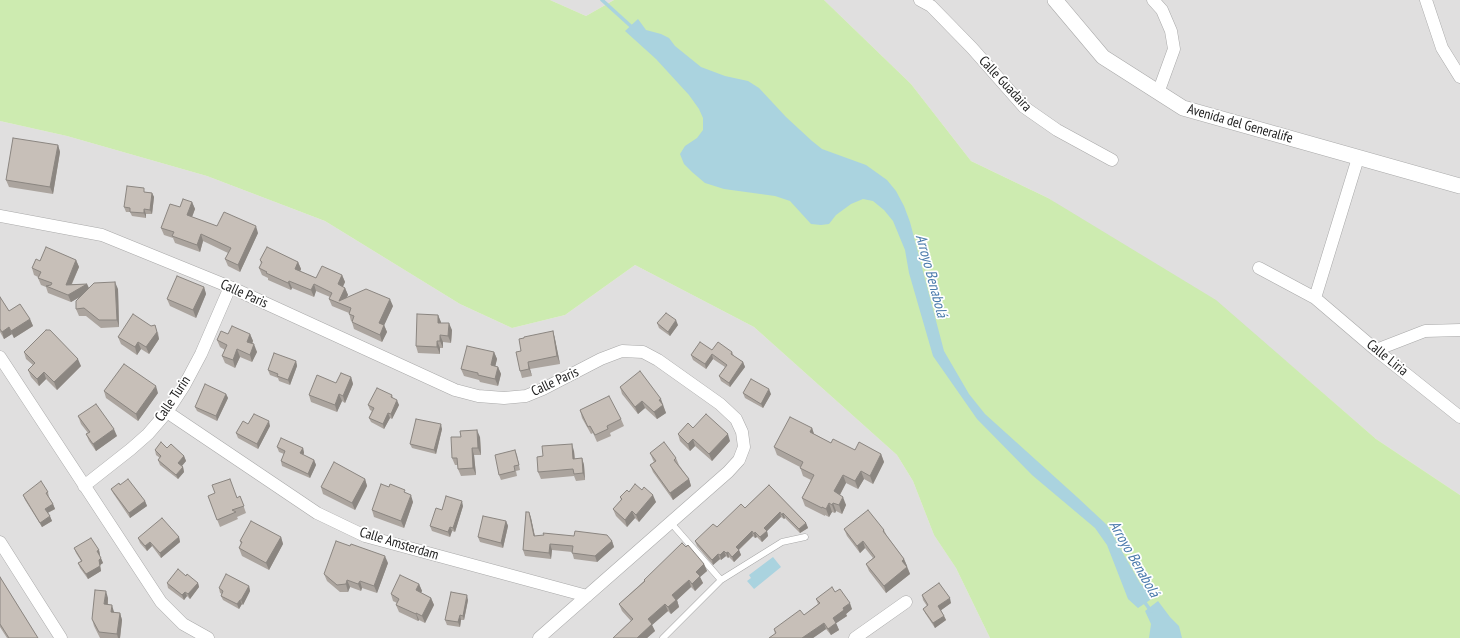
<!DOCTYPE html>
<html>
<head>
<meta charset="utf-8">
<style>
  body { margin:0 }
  canvas { display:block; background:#f2efe9 }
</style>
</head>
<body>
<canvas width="1460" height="638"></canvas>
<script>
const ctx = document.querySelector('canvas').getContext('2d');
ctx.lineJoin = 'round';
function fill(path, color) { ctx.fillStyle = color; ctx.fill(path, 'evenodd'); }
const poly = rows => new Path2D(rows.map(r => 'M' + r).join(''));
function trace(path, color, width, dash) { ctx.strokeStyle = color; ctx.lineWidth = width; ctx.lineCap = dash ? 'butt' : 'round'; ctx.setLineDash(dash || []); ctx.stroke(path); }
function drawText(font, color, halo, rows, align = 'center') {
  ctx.font = font + ' "PT Sans Narrow",sans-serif'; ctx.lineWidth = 3.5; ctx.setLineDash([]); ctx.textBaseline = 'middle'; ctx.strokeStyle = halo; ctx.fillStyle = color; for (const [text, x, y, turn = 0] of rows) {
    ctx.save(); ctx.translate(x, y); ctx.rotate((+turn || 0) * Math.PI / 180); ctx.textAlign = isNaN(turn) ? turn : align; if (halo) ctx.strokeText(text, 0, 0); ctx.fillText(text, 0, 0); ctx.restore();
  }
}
fill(poly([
  [550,0,614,0,586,16],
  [824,0,1460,0,1460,495,1376,439,1288,363,1048,198,971,161,911,84],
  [0,121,67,136,207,176,325,221,460,304,512,328,565,315,635,265,754,327,897,455,913,481,934,535,956,568,990,638,0,638]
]), '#e0dfdf');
fill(poly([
  [0,0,550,0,586,16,614,0,824,0,911,84,971,161,1048,198,1216,300,1376,439,1460,495,1460,638,990,638,956,568,934,535,913,481,897,455,754,327,635,265,565,315,512,328,460,304,325,221,207,176,67,136,0,121]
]), '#cdebb0');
fill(poly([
  [638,19,646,30,661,34,669,38,675,46,701,67,725,76,748,81,759,88,786,117,812,141,822,149,866,165,887,180,896,191,904,206,910,222,944,351,969,394,985,414,1077,497,1107,525,1140,583,1153,598,1138,608,1128,599,1107,545,1095,528,1032,475,977,419,933,356,909,273,905,250,893,221,884,210,873,201,863,199,851,204,836,215,829,224,821,225,811,224,790,201,775,196,724,189,705,183,692,172,684,164,680,154,685,146,697,138,703,130,703,118,699,109,689,95,656,59,625,31],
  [773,557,781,567,754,589,747,581,751,578,749,575],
  [1158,601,1170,617,1179,626,1182,638,1149,638,1151,624,1145,611]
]), '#aad3df');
trace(poly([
  [602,0,634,29],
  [1143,600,1151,611]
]), '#aad3df', 3.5);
const service = poly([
  [671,523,721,580],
  [663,638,721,580,782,542,805,537]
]);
const minor = poly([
  [920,0,931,6,972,48,1024,107,1057,130,1112,160],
  [1153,0,1162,10,1171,31,1174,49,1158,93],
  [1426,0,1442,48,1460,77],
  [0,216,102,235,230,287,455,390,478,396,504,398,526,396,543,389,601,359,622,351,643,352,658,360,720,404,736,419,742,432,744,447,739,460,728,472,539,638],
  [1259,268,1315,298,1376,350,1460,417],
  [1315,298,1358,158],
  [1376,350,1425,331,1460,330],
  [0,357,161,602,183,624,208,638],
  [167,412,317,513,365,536,587,596],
  [84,486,131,449,148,434,167,412,184,386,201,354,230,287],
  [0,542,61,638],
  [855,638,906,602]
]);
const tertiary = poly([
  [1055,0,1103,57,1183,108,1460,186]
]);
trace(service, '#a9a9a9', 7);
trace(minor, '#a9a9a9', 13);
trace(tertiary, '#a9a9a9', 16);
trace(service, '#fff', 6);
trace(minor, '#fff', 12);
trace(tertiary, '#fff', 15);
fill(poly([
  [58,145,60,152,53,194,9,187,6,180],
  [146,192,152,193,154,197,152,214,146,214,146,218,132,216,130,212,126,212,124,207],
  [192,202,195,209,192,217,217,226,258,233,240,272,228,266,225,259,228,253,203,241,200,252,175,243,173,238,164,235,161,228,180,207],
  [76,260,79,267,72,284,87,284,89,288,118,289,119,327,101,328,86,316,79,316,76,309,80,297,71,302,48,293,46,287,41,285,38,278,38,277,34,275,32,268,40,261],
  [260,260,298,262,301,269,300,271,316,278,342,275,345,282,343,287,345,288,348,295,346,298,393,306,384,325,387,332,382,342,354,329,352,322,352,321,351,321,349,313,332,306,329,299,330,297,316,291,314,297,292,288,291,290,268,280,268,278,262,275,259,268,261,264],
  [204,287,206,294,196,318,170,306,167,299],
  [0,297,9,311,30,319,33,326,14,338,12,334,4,339,0,332],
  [438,315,441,323,452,330,451,343,443,342,443,348,440,348,440,354,418,353,416,346],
  [657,323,678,325,670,336,659,328],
  [553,331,555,339,560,364,530,369,532,376,522,378,520,371,521,351],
  [158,332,159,339,149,354,141,349,137,355,121,344,118,337],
  [228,334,250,334,253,341,252,344,257,352,252,362,240,357,235,368,225,363,222,356,225,350,220,347,217,340],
  [712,350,732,352,734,356,743,362,745,367,730,387,721,381,719,376,725,367,713,359,706,369,693,360,691,355],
  [24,352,81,366,57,390,46,379,39,386,31,377,28,370,33,365,26,359],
  [494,352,497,359,495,366,498,367,501,374,498,386,480,382,479,380,464,376,461,369],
  [296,361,297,366,290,385,279,381,278,378,270,375,268,370],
  [351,377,353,384,345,403,342,401,337,412,311,402,309,395],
  [620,387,664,406,663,406,666,413,657,419,645,408,638,414,622,394],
  [104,391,158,393,138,421,106,398],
  [743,393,771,394,763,408,745,398],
  [226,394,228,398,217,421,197,411,195,407],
  [392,395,393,398,399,405,392,419,390,418,384,429,371,422,369,418,372,411,370,410,368,405],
  [580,410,621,419,624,426,610,433,611,436,597,442,593,433,591,434,582,418],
  [78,416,117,436,96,451,89,441,86,434,88,433,81,424],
  [248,424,270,426,258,449,238,438,236,433],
  [693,428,730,441,712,461,695,446,690,451,680,441,678,434],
  [812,428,814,434,831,443,855,450,881,454,884,462,873,484,864,479,858,489,846,483,840,495,846,505,842,514,836,511,835,513,832,512,829,517,825,515,825,516,805,506,802,498,811,480,803,476,800,467,777,455,774,447],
  [442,429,436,454,412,448,410,444],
  [480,437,481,455,474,455,476,475,461,476,458,469,458,465,455,465,452,458],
  [277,447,303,448,304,453,303,455,314,460,316,465,310,478,282,466,281,461,284,454,279,452],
  [167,448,184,456,186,461,182,466,183,467,184,472,178,479,160,465,158,460,160,458,156,455,155,450],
  [515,450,517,455,520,470,516,471,517,476,501,480,499,475],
  [574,451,575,459,582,458,584,465,585,480,576,481,574,476,541,479,538,472,543,456],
  [650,453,676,458,679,465,689,479,691,486,673,500,653,472,650,465,654,462,653,460],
  [365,479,367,486,355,510,323,494,321,487],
  [120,485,145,501,147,506,130,518,113,493,111,489],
  [769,485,806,523,808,528,800,533,785,518,784,519,781,517,767,531,768,536,762,542,757,537,755,538,753,536,739,550,741,555,734,562,729,557,728,558,726,556,721,560,720,559,713,565,697,546,695,541,745,508],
  [642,490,656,502,639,522,635,518,627,527,616,516,613,509,621,500,620,497,629,492],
  [48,492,49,497,53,504,55,509,48,513,52,521,42,527,25,500,23,495],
  [406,493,413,502,404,528,374,517,372,510],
  [208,496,237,498,240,496,246,513,237,517,238,519,220,527],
  [463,506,455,532,452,531,450,537,432,531,430,526,442,510],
  [529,512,531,518,535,536,612,541,614,547,597,562,574,559,572,552,552,550,551,559,525,556,523,550],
  [506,521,508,526,503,548,480,542,478,537],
  [844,529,884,530,887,536,904,559,907,566,910,574,886,593,869,571,866,564,873,558,865,548,860,553,847,536],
  [179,537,180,542,161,558,152,546,147,551,140,543,138,538],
  [281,537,283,544,269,570,242,556,239,548,241,544,240,541],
  [686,547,704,564,707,571,700,577,703,583,695,591,691,587,677,600,679,607,671,614,668,611,652,625,655,631,647,638,613,638,631,621,622,611,619,604,644,581,644,580],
  [74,548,99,550,100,555,99,555,103,563,100,565,101,571,88,579,80,568,78,563,81,561,76,553],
  [388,563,377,593,362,588,361,591,350,587,348,592,340,592,327,581,324,574],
  [186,576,198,583,199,587,190,599,187,596,184,600,168,588,167,583],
  [0,577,38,638,7,638,0,627],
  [419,584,422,591,421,593,431,598,434,605,425,623,419,620,418,621,399,612,396,605,397,603,393,601,391,594],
  [249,586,250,591,243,605,242,604,239,609,223,600,221,596,222,594,220,593,219,588],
  [835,592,852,609,846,614,847,616,836,623,839,630,831,635,826,629,813,638,769,638,775,634,774,629,804,615,818,604,816,599],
  [922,595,951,603,941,610,946,620,935,628,925,613,923,609,927,606,923,600],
  [108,598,108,604,114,612,120,613,122,620,120,638,100,638,94,626,92,619],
  [468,600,464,620,461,620,460,627,447,625,445,620]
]), '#aba49e');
fill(poly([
  [58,145,60,152,53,194,50,187],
  [152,193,154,197,152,214,150,210],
  [192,202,195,209,190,222,187,215],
  [144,209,146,214,146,218,144,213],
  [256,226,258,233,240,272,238,265],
  [201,234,203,241,200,252,197,245],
  [76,260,79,267,68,292,66,285],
  [298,262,301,269,298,276,295,269],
  [342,275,345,282,340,292,338,284],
  [289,281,292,288,291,290,288,283],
  [115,282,118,289,119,327,117,320],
  [87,284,90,291,71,302,68,295],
  [314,284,316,291,314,297,311,290],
  [204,287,206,294,196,318,193,310],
  [345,288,348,295,343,305,339,301],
  [390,299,393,306,382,330,379,323],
  [438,315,441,322,441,330,438,323],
  [30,319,33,326,14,338,11,331],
  [676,320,678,325,670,336,668,332],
  [449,323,452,330,451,343,448,336],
  [155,325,159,339,149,354,146,347],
  [384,325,387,332,382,342,380,335],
  [9,327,12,334,4,339,2,332],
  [553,331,555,339,560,364,557,356],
  [250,334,253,341,250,349,247,342],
  [440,335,443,342,443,348,440,341],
  [437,341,440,348,440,354,437,347],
  [138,342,141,349,137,355,135,347],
  [254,344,257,352,252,362,250,355],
  [237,349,240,357,235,368,233,360],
  [494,352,497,359,494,372,491,365],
  [712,354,713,359,706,369,705,364],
  [78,359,81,366,57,390,54,382],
  [296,361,297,366,290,385,288,380],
  [528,362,532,376,529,369],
  [743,362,745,367,730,387,729,383],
  [498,367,501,374,498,386,495,379],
  [44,372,46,379,39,386,37,379],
  [351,377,353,384,345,403,343,396],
  [156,386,158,393,138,421,136,414],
  [769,389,771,394,763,408,761,404],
  [226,394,228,398,217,421,216,416],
  [339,394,342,401,337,412,335,405],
  [661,399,666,413,657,419,654,412,659,400],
  [397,400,399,405,392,419,391,414],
  [642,401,645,408,638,414,635,407],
  [388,413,390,418,384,429,383,424],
  [269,421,270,426,258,449,257,444],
  [441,424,442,429,436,454,434,450],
  [812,428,815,437,810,432],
  [114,429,117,436,96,451,93,444],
  [477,430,480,437,481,455,478,448],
  [728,434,730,441,712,461,709,454],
  [693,439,695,446,690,451,688,444],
  [572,444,574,451,575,466,573,459],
  [303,448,304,453,302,458,300,453],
  [472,448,474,455,476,475,473,468],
  [881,454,884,462,873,484,870,476],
  [184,456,186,461,180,468,178,463],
  [582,458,584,465,585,480,583,473],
  [314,460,316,465,310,478,308,474],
  [183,467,184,472,178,479,176,475],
  [861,471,864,479,858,489,855,481],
  [843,475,846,483,837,500,834,491],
  [365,479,367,486,355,510,352,503],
  [689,479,691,486,673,500,670,493],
  [411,495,413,502,404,528,401,521],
  [653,495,656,502,639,522,636,515],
  [843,497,846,505,842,514,839,505],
  [145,501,147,506,130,518,129,513],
  [462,501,463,506,455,532,453,528],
  [829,503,832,512,829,517,826,509],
  [833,503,836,511,835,513,832,505],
  [53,504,55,509,47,513,45,509],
  [632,511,635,518,627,527,625,520],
  [529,512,531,518,536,542,534,536],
  [780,512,781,517,767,531,768,536,762,542,760,537,764,528],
  [783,513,785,518,784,519,782,515],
  [50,516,52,521,42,527,40,523],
  [506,521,508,526,503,548,501,543],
  [806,523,808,528,800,533,799,529],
  [450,527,452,531,450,537,448,532],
  [752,531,753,536,737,551,736,547],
  [755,532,757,537,755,538,754,534],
  [179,537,180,542,161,558,160,553],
  [281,537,283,544,269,570,266,563],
  [612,541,614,547,597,562,595,556],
  [863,541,865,548,860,553,857,546],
  [150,542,152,546,147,551,145,546],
  [550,544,552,550,551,559,549,553],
  [99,550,100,555,99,556,97,551],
  [739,550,741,555,734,562,732,557],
  [724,551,726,556,721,560,720,555],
  [728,552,729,557,728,558,726,553],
  [718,554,720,559,713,565,712,560],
  [385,556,388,563,377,593,374,586],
  [101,558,103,563,100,565,101,571,88,579,86,574,99,560],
  [904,559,907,566,905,568,902,561],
  [704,564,707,571,700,577,703,583,695,591,692,584,696,572],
  [907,567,910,574,886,593,884,586],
  [347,580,350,587,348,592,346,584],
  [689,580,691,587,677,600,679,607,671,614,668,607,672,595],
  [360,581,362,588,361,591,358,584],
  [198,583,199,587,190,599,188,594],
  [419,584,422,591,418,597,416,590],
  [249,586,250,591,243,605,241,600],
  [106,591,108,598,107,611,104,604],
  [185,592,187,596,184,600,182,595],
  [467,595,468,600,464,620,463,616],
  [431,598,434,605,425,623,422,616],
  [950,598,951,603,940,611,938,606],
  [240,600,242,604,239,609,237,604],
  [850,603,852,609,846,614,847,616,835,624,833,618,843,608],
  [665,604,668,611,652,625,655,631,647,638,637,638,648,619],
  [112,605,114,612,113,619,111,612],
  [120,613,122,620,120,638,118,638,117,634],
  [416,613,419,620,418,621,416,614],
  [460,615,461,620,460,627,458,622],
  [944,616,946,620,935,628,933,623],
  [824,623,826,629,813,638,802,638],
  [836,623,839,630,831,635,828,629]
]), '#8b8681');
const building = poly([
  [13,138,58,145,50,187,6,180,13,138],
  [127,186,144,188,144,192,152,193,150,210,144,209,144,213,130,212,130,208,124,207,127,186],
  [183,199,192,202,187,215,217,226,224,212,256,226,238,265,225,259,231,248,201,234,197,245,172,236,174,232,161,228,170,204,180,207,183,199],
  [46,247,76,260,66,285,87,284,68,295,46,286,51,285,52,283,38,278,41,272,32,268,36,259,40,261,46,247],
  [267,247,298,262,295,269,316,278,322,266,342,275,338,284,345,288,339,301,366,289,390,299,379,323,384,325,380,335,352,322,354,316,349,314,351,308,329,299,332,293,314,284,311,290,289,281,288,283,266,273,267,272,259,268,262,262,260,260,267,247],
  [177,276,204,287,193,310,167,299,177,276],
  [115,282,117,320,99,320,84,308,76,309,76,301,94,283,115,282],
  [0,297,9,311,20,304,30,319,11,331,9,327,2,332,0,329,0,297],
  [666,313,676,320,668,332,657,323,666,313],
  [133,314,151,326,155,325,157,332,146,347,138,342,135,347,118,337,133,314],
  [417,314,438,315,438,323,449,323,448,336,440,335,440,341,437,341,437,347,416,346,417,314],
  [232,326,250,334,247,342,254,344,250,355,237,349,233,360,222,356,227,345,217,340,221,331,228,334,232,326],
  [46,330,50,330,78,359,54,382,44,372,37,379,28,370,35,363,24,352,46,330],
  [553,331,557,356,528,362,529,369,520,371,516,352,521,351,519,339,524,338,524,337,553,331],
  [700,342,712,350,718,342,732,352,731,354,743,362,729,383,719,376,727,365,712,354,705,364,691,355,700,342],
  [467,346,494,352,491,365,498,367,495,379,478,375,478,373,461,369,467,346],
  [274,353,296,361,288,380,277,376,278,374,268,370,274,353],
  [124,364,156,386,136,414,104,391,124,364],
  [640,371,661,399,659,400,663,405,654,412,642,401,635,407,620,387,640,371],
  [341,373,351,377,343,396,339,394,335,405,309,395,317,375,336,383,341,373],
  [751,379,769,389,761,404,743,393,751,379],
  [205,384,226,394,216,416,195,407,205,384],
  [377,388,392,395,391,397,397,400,391,414,388,413,383,424,369,418,374,408,368,405,377,388],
  [609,396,621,419,607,426,608,429,595,435,590,426,588,427,580,410,609,396],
  [96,404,114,429,93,444,86,434,90,432,78,416,96,404],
  [254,414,269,421,257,444,236,433,243,421,248,424,254,414],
  [706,414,728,434,709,454,693,439,688,444,678,434,688,423,693,428,706,414],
  [790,417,812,428,810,432,831,443,833,439,855,450,859,442,881,454,870,476,861,471,855,481,843,475,834,491,843,497,839,505,833,503,832,505,829,503,826,509,822,507,822,508,802,498,814,475,800,468,803,462,774,447,790,417],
  [416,419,441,424,434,450,410,444,416,419],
  [477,430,478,448,472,448,473,468,458,469,457,458,452,458,451,437,461,437,460,431,477,430],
  [281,438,303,448,300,453,314,460,308,474,281,461,285,451,277,447,281,438],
  [161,442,167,448,171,444,184,456,178,463,183,467,176,475,158,460,161,456,155,450,161,442],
  [664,442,676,458,674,460,689,479,670,493,650,465,656,461,650,453,664,442],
  [572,444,573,459,582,458,583,473,574,474,573,469,538,472,537,457,543,456,542,446,572,444],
  [515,450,519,465,514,466,515,471,499,475,495,455,515,450],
  [334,462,365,479,352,503,321,487,334,462],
  [128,479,145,501,129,513,111,489,119,483,120,485,128,479],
  [230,479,237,498,240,496,244,506,232,510,236,512,217,520,208,496,215,493,212,485,230,479],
  [41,481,48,492,46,493,53,504,45,509,50,516,40,523,23,495,41,481],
  [381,484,389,487,390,484,405,490,404,492,411,495,401,521,372,510,381,484],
  [635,484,642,490,644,487,653,495,636,515,632,511,625,520,613,509,622,499,620,497,627,490,629,492,635,484],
  [769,485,806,523,799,529,783,513,782,515,780,512,764,528,767,531,760,537,755,532,754,534,752,531,736,547,739,550,732,557,728,552,726,553,724,551,720,555,718,554,712,560,695,541,713,524,717,527,741,504,745,508,769,485],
  [446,496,462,501,453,528,450,527,448,532,430,526,436,508,442,510,446,496],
  [868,510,884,530,883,531,904,559,902,561,907,567,884,586,866,564,875,557,863,541,857,546,844,529,868,510],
  [526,512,529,512,534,536,544,535,543,533,574,536,575,531,607,535,612,541,595,556,572,553,573,546,550,544,549,553,523,550,526,512],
  [483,516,506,521,501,543,478,537,483,516],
  [162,518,179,537,160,553,150,542,145,546,138,538,162,518],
  [251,521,281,537,266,563,239,548,242,542,240,541,251,521],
  [91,538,99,550,97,551,101,558,99,560,100,566,86,574,78,563,82,561,74,548,91,538],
  [336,541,350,546,351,544,385,556,374,586,360,581,358,584,347,580,346,584,337,585,324,574,336,541],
  [682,543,686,547,688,545,704,564,696,572,700,576,692,584,689,580,672,595,676,600,668,607,665,604,648,619,652,624,637,638,613,638,633,619,619,604,645,581,644,580,682,543],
  [178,569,186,576,187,574,198,583,188,594,185,592,182,595,167,583,178,569],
  [226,574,249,586,241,600,240,600,237,604,221,596,223,591,219,588,226,574],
  [400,575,419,584,416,590,431,598,422,616,416,613,416,614,396,605,399,599,391,594,400,575],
  [0,577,38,638,9,638,0,624,0,577],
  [939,583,950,598,938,606,944,616,933,623,923,609,928,605,922,595,939,583],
  [832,587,835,592,840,589,850,603,843,608,844,610,833,618,836,623,828,629,824,623,802,638,769,638,776,633,774,629,800,610,804,615,820,603,816,599,832,587],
  [95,590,106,591,104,604,112,605,111,612,120,613,117,634,99,632,92,619,95,590],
  [451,592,467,595,463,616,460,615,458,622,445,620,451,592]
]);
fill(building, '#c7bfb8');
trace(building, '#8b8681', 1);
drawText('14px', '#222', '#fff', [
  ["Calle Guadaira",1005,84,47],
  ["Avenida del Generalife",1240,124,16],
  ["Calle Paris",244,294,24],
  ["Calle Liria",1387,358,39],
  ["Calle Paris",555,382,-25],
  ["Calle Turin",173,399,-56],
  ["Calle Amsterdam",399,544,17]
]);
drawText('italic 15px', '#4a7aab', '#fff', [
  ["Arroyo Benabolá",931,276,75],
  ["Arroyo Benabolá",1134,559,60]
]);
</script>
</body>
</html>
